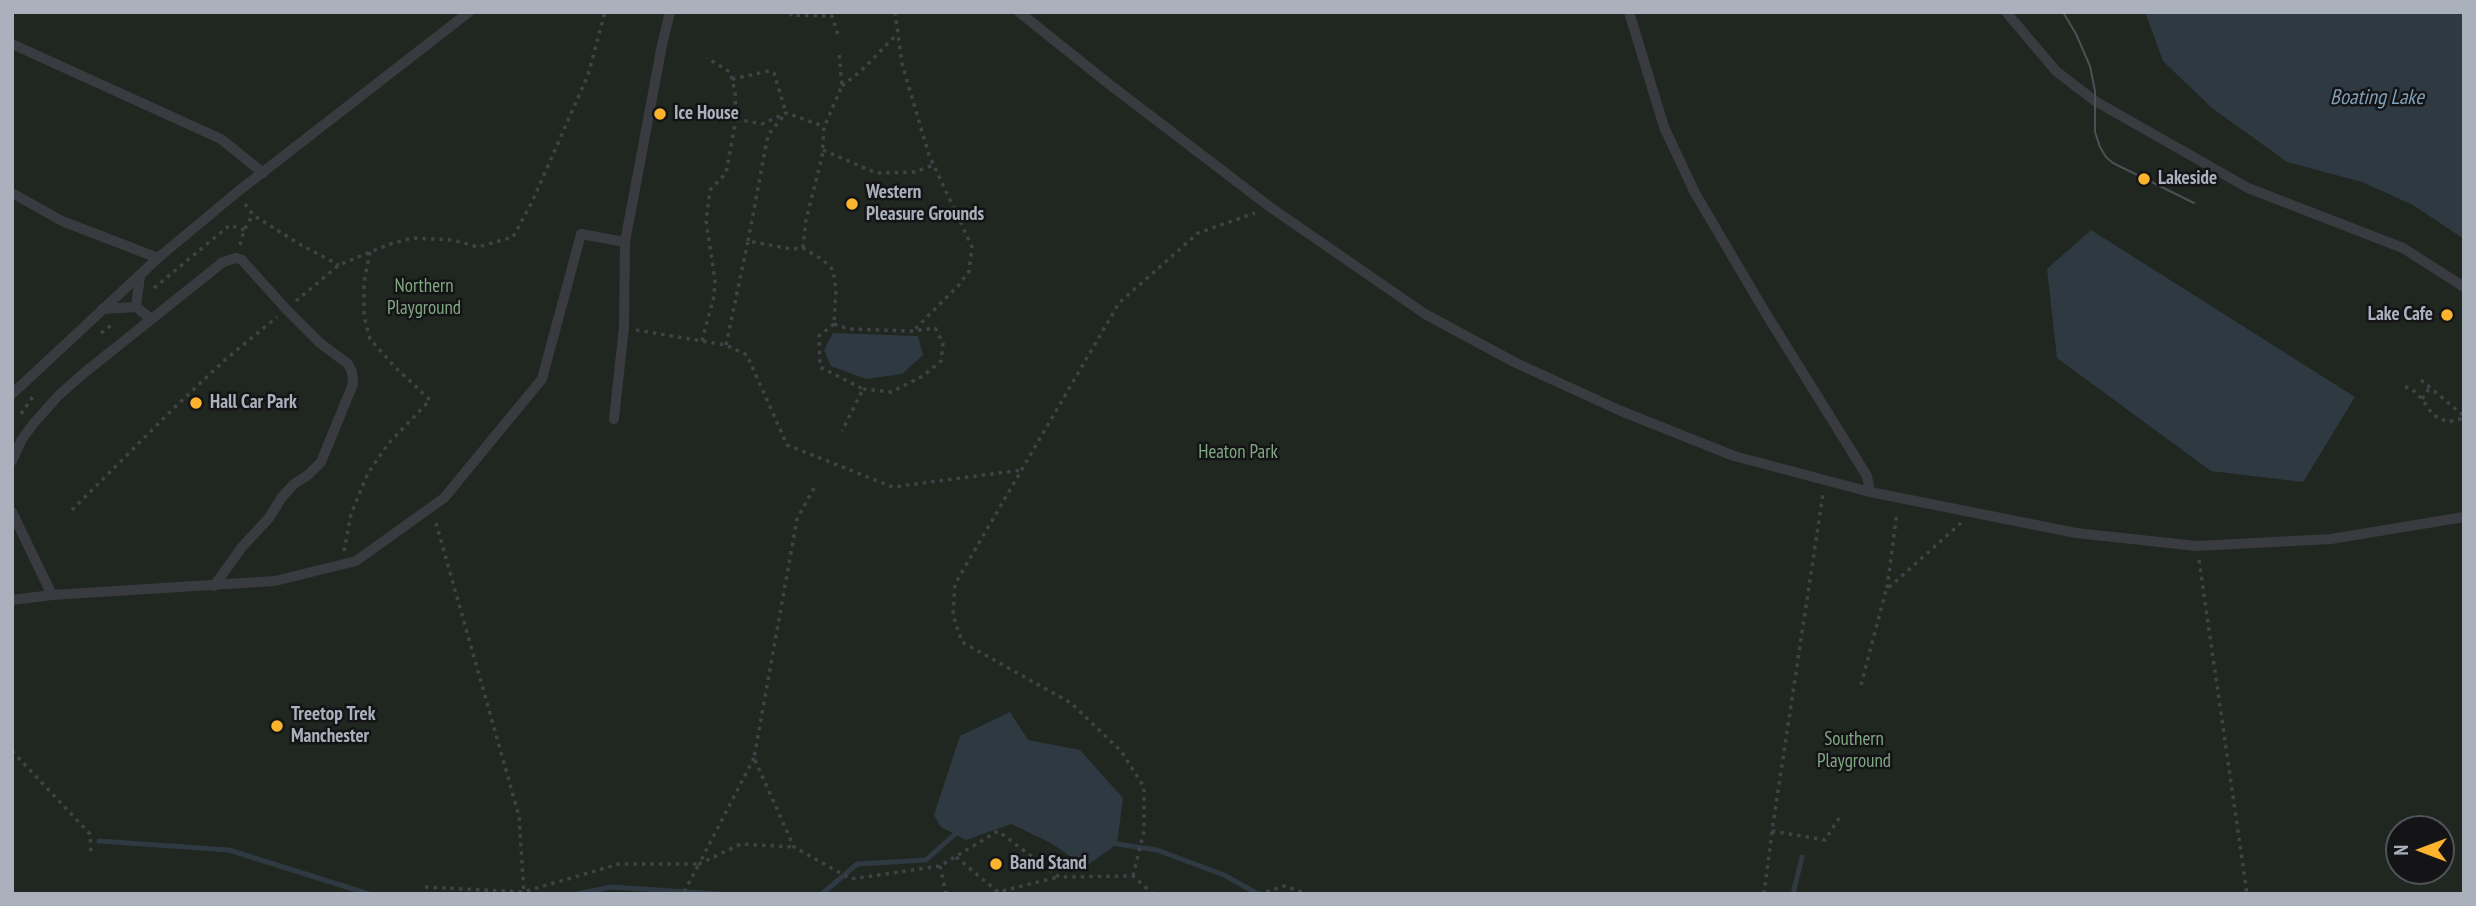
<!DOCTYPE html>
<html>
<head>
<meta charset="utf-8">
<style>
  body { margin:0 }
  #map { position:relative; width:2476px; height:906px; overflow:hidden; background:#19191c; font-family:"PT Sans Narrow",sans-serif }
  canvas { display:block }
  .frame { position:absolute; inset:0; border:14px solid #abb1bc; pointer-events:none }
  .north { position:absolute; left:2385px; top:815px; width:70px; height:70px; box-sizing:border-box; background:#141417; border:2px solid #505359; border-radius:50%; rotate:270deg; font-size:19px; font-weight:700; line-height:28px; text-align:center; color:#abb1bc }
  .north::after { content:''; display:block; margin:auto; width:24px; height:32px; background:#feb32f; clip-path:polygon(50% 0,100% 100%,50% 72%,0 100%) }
</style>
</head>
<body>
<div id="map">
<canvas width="2476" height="906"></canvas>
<div class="frame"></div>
<div class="north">N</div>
</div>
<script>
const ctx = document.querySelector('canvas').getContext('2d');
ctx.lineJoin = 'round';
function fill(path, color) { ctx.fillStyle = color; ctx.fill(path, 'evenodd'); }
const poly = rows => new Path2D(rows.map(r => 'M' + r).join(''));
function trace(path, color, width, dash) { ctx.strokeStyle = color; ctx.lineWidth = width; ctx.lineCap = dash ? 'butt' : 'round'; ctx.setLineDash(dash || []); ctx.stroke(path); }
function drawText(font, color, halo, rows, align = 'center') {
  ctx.font = font + ' "PT Sans Narrow",sans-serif'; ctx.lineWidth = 5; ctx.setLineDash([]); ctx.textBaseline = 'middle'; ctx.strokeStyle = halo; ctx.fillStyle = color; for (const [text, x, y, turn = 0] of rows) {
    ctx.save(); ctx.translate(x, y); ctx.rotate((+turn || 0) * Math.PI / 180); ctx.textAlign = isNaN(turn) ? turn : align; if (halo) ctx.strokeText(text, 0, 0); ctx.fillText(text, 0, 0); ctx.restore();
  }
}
fill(poly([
  [12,12,2464,12,2464,894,12,894],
  [2399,829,2441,829,2441,871,2399,871]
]), '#1f2720');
fill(poly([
  [2145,12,2464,12,2464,239,2413,205,2362,182,2287,162,2212,108,2163,61],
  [2091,230,2355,397,2303,482,2211,471,2057,358,2047,269],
  [833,333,918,336,923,355,902,374,866,379,831,366,824,350],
  [1010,712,1028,740,1080,750,1123,798,1117,844,1085,867,1051,843,1011,824,966,840,941,827,934,815,960,736]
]), '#2e3941');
trace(poly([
  [99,841,229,850,369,894],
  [1117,844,1157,850,1224,875,1258,894],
  [577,894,611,887,719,894],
  [822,894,857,864,926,860,955,834],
  [1793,894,1802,857]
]), '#2e3941', 5);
trace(poly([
  [791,12,791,15,832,16,839,38],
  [895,12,902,64,929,155,972,247,969,271,959,285,913,331],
  [732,79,769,71,774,73,786,113],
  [842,86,861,71,897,34],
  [736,119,762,124,786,113,823,126],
  [823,150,876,173,915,172,933,165],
  [245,204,253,215,301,245,339,265],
  [748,241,768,135,786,113],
  [240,245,244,230,253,215],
  [803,248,806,220,822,157,824,127,842,86,839,52],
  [154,288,230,225,244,230],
  [296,301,339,265,390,244,412,238,453,240,478,247,513,237,532,202,588,75,605,12],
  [834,324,849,329,913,331,935,328,943,343,941,361,923,376,891,392,863,389],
  [834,324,819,336,820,367,863,389,842,431],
  [636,330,726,345,747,355,787,445,893,487,1022,470],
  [101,333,114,323],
  [702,341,714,296,715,280,706,221,710,190,726,173,736,119,735,91,730,72,707,58],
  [726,345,748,241,791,249,803,248,823,260,833,270,836,290,834,324],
  [2421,380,2464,416],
  [2405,387,2411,388,2422,399,2433,415,2448,422,2464,418],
  [2422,399,2430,387],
  [21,414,34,395],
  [814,488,797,519,754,758,794,847,851,879,940,866,998,831,1059,877,1133,876,1153,894],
  [72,510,175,407,226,359,277,317],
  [436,523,519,816,524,894],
  [344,551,351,514,368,473,388,444,430,400,395,367,370,339,364,316,364,283,370,252],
  [2199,560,2247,894],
  [1887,588,1897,512],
  [1861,685,1886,590,1961,523],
  [12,751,90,834,91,853],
  [754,758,699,864,741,844,794,847],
  [1772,831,1825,840,1841,815],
  [956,857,998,892,1058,877],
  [940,866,946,894],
  [1133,876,1144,831,1144,787,1121,751,1071,703,962,642,953,615,955,584,1119,303,1198,233,1255,213],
  [425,887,523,892,619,864,699,864,683,894],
  [1258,894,1285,886,1307,894],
  [1764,894,1772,831,1823,494]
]), '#404248', 3.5, [3.5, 5]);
trace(poly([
  [1019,12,1109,84,1270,207,1425,314,1516,363,1621,411,1734,456,1870,492,2076,533,2197,546,2331,539,2464,517],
  [1629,12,1664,127,1695,193,1765,312,1867,476,1870,492],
  [2006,12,2056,71,2095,101,2248,188,2403,248,2464,287],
  [12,44,221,139,263,173],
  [12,193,62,221,158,258],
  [625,242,662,45,670,12],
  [136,307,140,276],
  [102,309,136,307,150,318],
  [12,394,158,258,236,193,469,12],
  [12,461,22,439,34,423,58,396,84,373,223,262,236,258,242,260,286,309,320,343,348,364,352,372,353,384,321,462,308,475,294,484,282,497,269,518,242,547,214,586],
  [12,512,52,595],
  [12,600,52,595,275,581,356,561,444,498,542,379,581,234,625,242,624,327,614,419]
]), '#3a3b41', 10);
trace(poly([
  [2063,12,2076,34,2090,66,2095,91,2095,132,2100,147,2106,157,2113,163,2194,203]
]), '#4d4f56', 2);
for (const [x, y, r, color] of [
  [660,114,7,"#feb32f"],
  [2144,179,7,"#feb32f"],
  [852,204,7,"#feb32f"],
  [2447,315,7,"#feb32f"],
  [196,403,7,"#feb32f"],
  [277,726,7,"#feb32f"],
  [996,864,7,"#feb32f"]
]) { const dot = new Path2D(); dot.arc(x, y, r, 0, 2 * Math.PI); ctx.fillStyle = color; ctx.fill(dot); trace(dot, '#141417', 2.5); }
drawText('bold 19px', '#abb1bc', '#141417', [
  ["Ice House",674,114],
  ["Lakeside",2158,179],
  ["Western",866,193],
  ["Pleasure Grounds",866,215],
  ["Lake Cafe",2433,315,"right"],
  ["Hall Car Park",210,403],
  ["Treetop Trek",291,715],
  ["Manchester",291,737],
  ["Band Stand",1010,864]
], 'left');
drawText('19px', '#81a882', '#141417', [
  ["Northern",424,287],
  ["Playground",424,309],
  ["Heaton Park",1238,453],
  ["Southern",1854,740],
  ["Playground",1854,762]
]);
drawText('italic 21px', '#80a0b9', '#141417', [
  ["Boating Lake",2377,98]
]);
</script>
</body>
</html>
